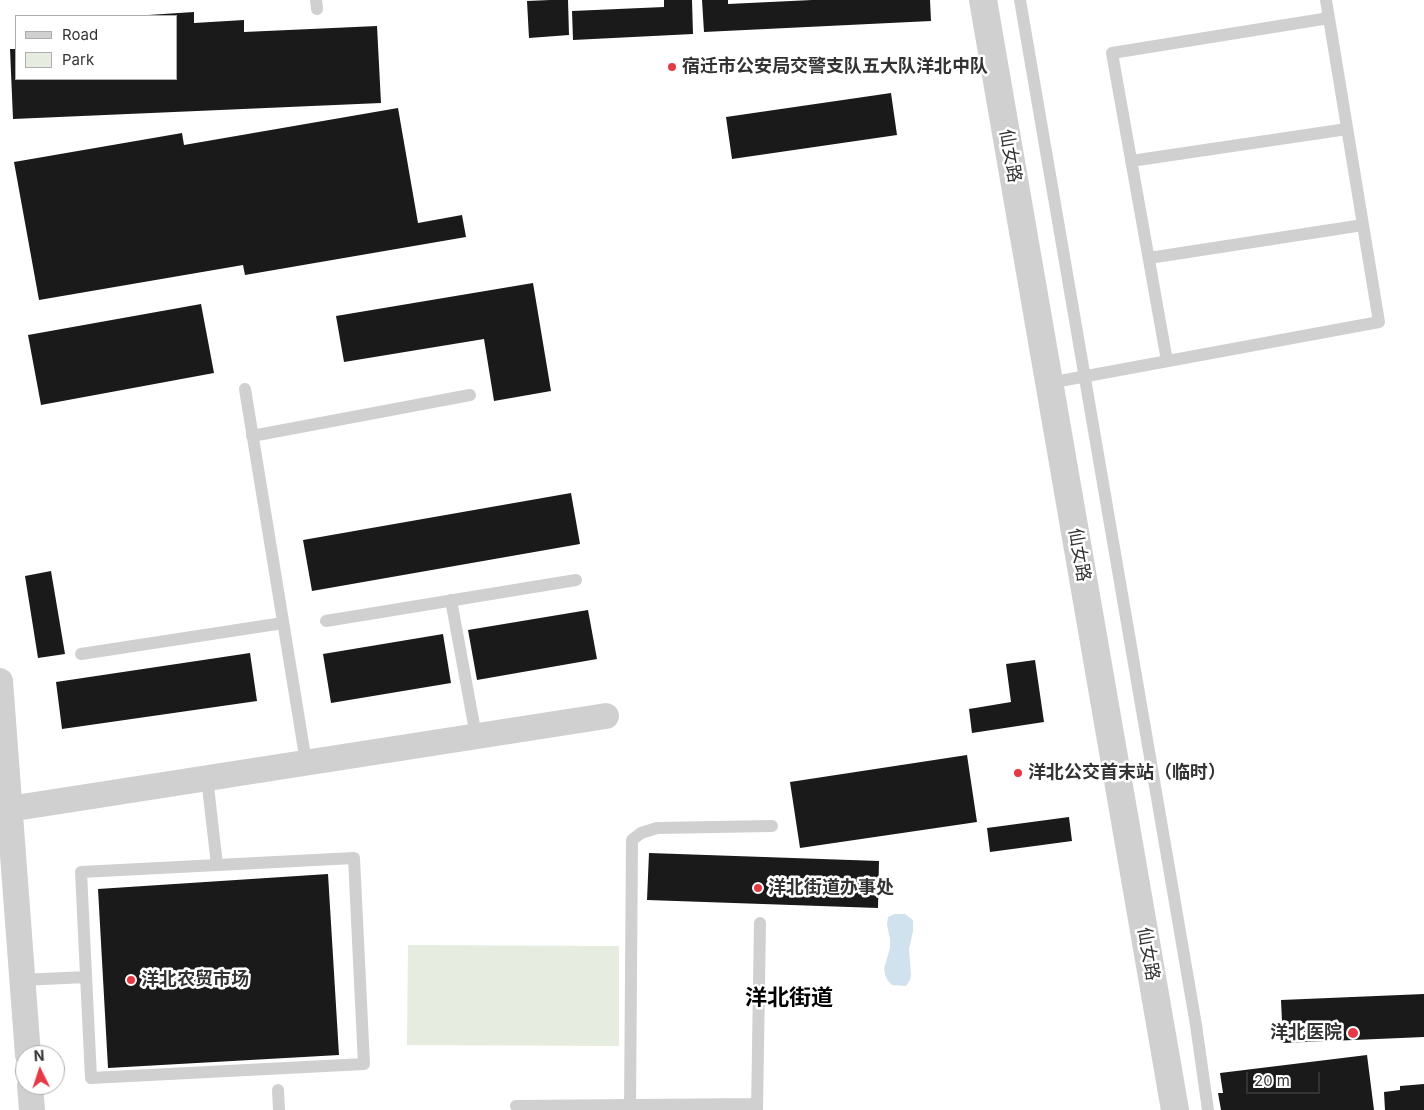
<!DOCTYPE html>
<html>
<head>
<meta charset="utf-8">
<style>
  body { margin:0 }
  #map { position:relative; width:1424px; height:1110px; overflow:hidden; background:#fff; font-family:Inter,sans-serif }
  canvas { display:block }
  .legend { position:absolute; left:15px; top:15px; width:162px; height:65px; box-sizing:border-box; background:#fff; border:1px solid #adadad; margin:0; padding:6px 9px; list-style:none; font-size:15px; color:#333 }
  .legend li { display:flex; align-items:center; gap:10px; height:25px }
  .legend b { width:25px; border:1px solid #adadad }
  .north { position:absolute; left:15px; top:1045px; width:50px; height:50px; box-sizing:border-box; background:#fff; border:1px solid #adadad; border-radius:50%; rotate:356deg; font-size:14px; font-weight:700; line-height:20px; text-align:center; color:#333 }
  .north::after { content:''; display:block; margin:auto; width:18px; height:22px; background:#e63946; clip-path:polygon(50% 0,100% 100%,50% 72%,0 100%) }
  .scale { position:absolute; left:1246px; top:1072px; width:74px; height:22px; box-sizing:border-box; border:2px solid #333; border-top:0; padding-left:6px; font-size:15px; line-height:18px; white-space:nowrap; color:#333; -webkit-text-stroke:4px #fff; paint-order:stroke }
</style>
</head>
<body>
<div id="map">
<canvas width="1424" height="1110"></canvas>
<ul class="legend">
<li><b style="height:6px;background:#d0d0d0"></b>Road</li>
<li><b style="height:14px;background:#e6ecdf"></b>Park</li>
</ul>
<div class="north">N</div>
<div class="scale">20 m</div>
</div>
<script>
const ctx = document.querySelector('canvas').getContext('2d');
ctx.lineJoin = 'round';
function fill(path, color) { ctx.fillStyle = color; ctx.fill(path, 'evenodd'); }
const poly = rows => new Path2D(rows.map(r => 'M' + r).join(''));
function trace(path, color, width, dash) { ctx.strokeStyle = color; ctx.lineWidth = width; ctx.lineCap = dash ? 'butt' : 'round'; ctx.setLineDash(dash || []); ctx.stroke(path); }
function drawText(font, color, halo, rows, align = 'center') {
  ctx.font = font + ' Inter,"Noto Sans SC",sans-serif'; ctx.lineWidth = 5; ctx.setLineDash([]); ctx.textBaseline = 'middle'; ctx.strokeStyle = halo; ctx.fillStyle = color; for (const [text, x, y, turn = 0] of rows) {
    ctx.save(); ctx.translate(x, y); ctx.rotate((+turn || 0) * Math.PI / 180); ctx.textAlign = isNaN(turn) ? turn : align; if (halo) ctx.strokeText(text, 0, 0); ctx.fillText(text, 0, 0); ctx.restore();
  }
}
fill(poly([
  [408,945,619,946,619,1046,407,1045]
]), '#e6ecdf');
fill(poly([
  [894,914,905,914,913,920,913,931,909,949,911,974,910,980,906,986,892,985,888,981,885,975,884,969,890,948,890,939,887,925,888,917]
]), '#cfe2ee');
fill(poly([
  [550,0,568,0,569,35,529,38,527,1],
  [664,0,692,0,693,34,573,40,572,11,664,7],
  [702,0,728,0,728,4,812,0,930,0,931,21,704,32],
  [194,12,194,23,244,20,244,32,377,26,381,103,13,119,10,49,16,49,16,79,176,79,176,16,148,16,148,15],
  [891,93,897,135,732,159,726,117],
  [398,108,418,223,462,215,466,237,245,275,243,265,39,300,14,162,182,133,184,145],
  [533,283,551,391,494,401,484,339,344,362,336,316],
  [201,304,214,373,41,405,28,335],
  [571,493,580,544,312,591,303,540],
  [51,571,65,654,38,658,25,576],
  [588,610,597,659,477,680,468,630],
  [443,634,451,683,331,703,323,654],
  [250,653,257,701,62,729,56,682],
  [1035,660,1044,722,972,733,969,709,1011,702,1006,664],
  [967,755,977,822,800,848,790,782],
  [1069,817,1072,841,990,852,987,828],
  [649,853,879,861,878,908,647,900],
  [328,874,339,1055,108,1068,98,889],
  [1424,994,1424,1037,1283,1043,1281,1000],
  [1367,1055,1374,1110,1221,1110,1218,1093,1223,1093,1220,1073],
  [1424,1084,1424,1110,1385,1110,1384,1092,1400,1090,1400,1086]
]), '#1a1a1a');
trace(poly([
  [316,0,317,9],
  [1020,0,1196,1025,1208,1110],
  [1131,161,1347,129],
  [1149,258,1363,225],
  [1167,361,1112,53,1329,18],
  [1049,383,1379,322,1326,0],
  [245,389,306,762],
  [252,436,470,395],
  [451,600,476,736],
  [326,621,576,580],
  [81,654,283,623],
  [207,778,217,865],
  [354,858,364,1064,91,1078,81,872,354,858],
  [22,980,86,977],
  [278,1090,279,1110],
  [516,1106,757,1104],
  [630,1110,632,840,641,833,657,828,772,826],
  [757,1110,760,923]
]), '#d0d0d0', 12);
trace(poly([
  [0,681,28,1055],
  [9,809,606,716],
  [30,1085,32,1110]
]), '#d0d0d0', 26);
trace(poly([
  [983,0,1175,1110]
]), '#d0d0d0', 28);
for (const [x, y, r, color] of [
  [672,67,5,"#e63946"],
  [1018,773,5,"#e63946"],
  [758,888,5,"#e63946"],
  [131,980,5,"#e63946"],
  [1353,1033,6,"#e63946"]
]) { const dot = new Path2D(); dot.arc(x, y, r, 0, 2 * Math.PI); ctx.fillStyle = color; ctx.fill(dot); trace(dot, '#fff', 2); }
drawText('bold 18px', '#333', '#fff', [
  ["宿迁市公安局交警支队五大队洋北中队",682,67],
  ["洋北公交首末站（临时）",1028,773],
  ["洋北街道办事处",768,888],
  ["洋北农贸市场",141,980],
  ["洋北医院",1342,1033,"right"]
], 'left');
drawText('18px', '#333', '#fff', [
  ["仙女路",1010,156,80],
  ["仙女路",1079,555,80],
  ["仙女路",1148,954,80]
]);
drawText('bold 22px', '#000', '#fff', [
  ["洋北街道",789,998]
]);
</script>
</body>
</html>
